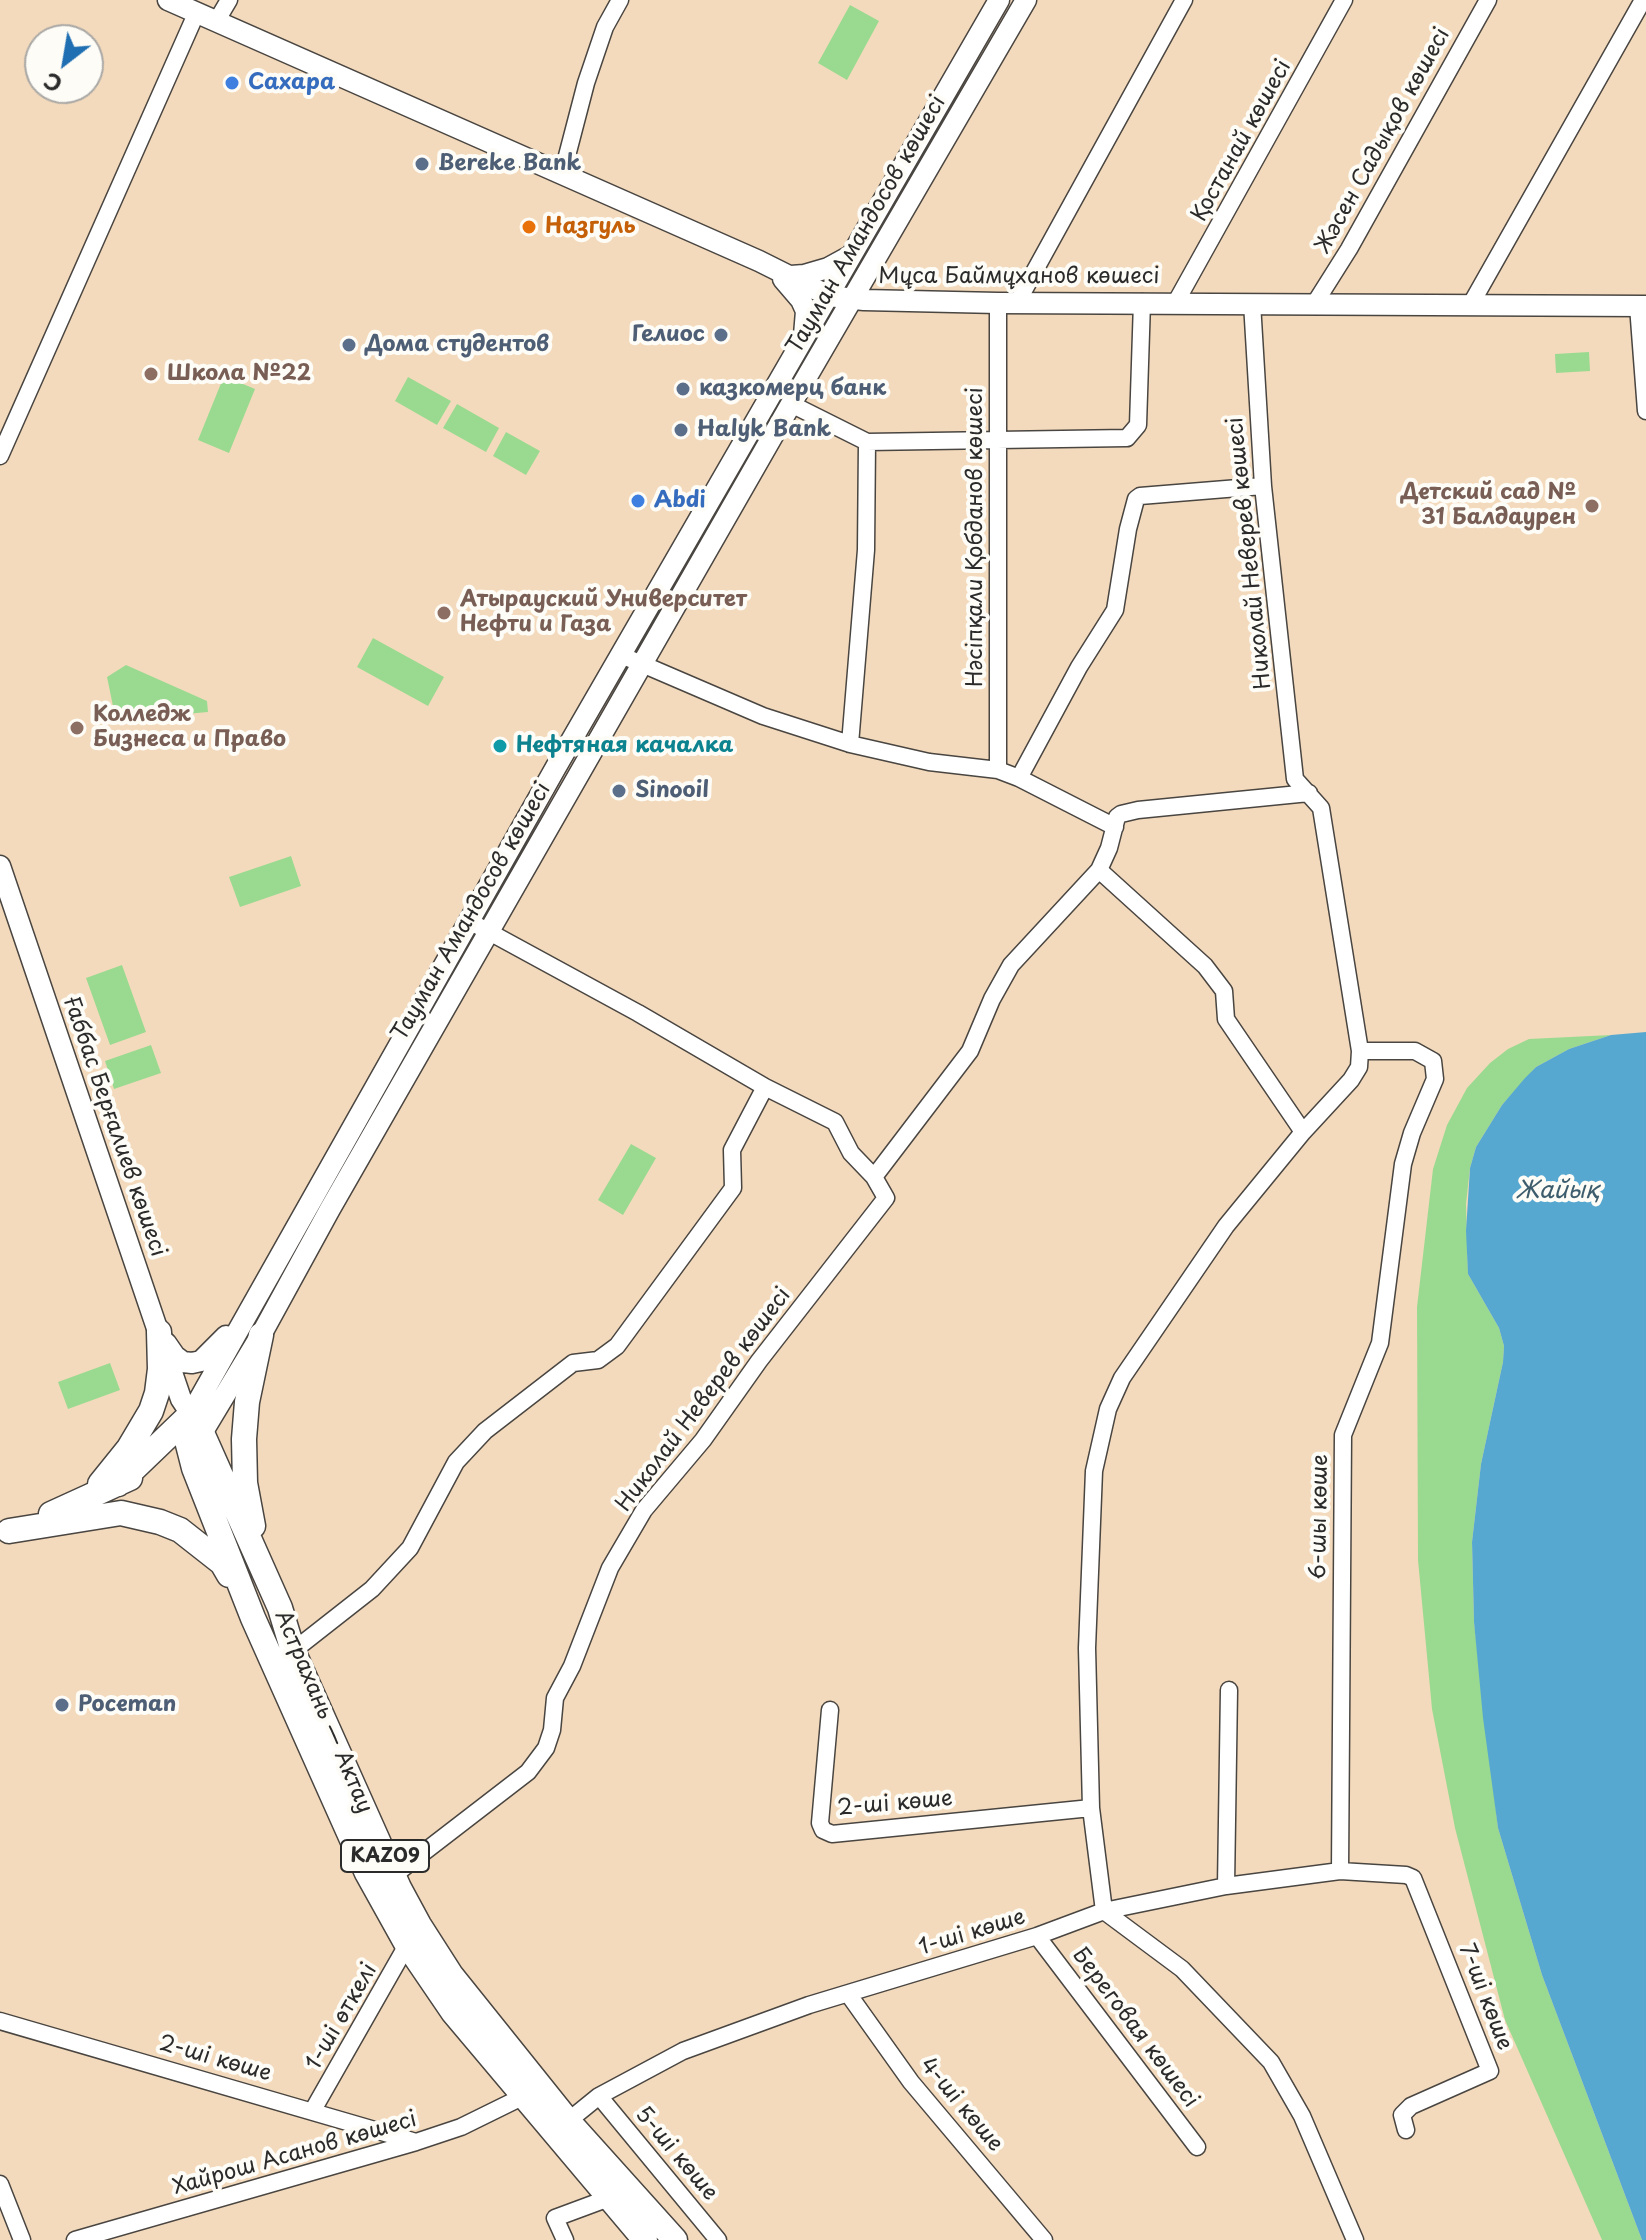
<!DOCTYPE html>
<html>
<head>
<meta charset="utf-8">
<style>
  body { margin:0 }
  #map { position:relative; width:1646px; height:2240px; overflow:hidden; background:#f4dabc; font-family:"Playpen Sans",sans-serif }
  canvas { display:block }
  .north { position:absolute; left:24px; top:24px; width:80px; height:80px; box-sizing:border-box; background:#fdfcf7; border:2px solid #a9a8a5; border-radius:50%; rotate:211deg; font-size:22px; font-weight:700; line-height:32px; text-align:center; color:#2b2b2b }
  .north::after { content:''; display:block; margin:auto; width:28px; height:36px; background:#1f6fb2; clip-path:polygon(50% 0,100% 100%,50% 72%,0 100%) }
</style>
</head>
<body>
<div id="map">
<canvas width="1646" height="2240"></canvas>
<div class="north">С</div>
</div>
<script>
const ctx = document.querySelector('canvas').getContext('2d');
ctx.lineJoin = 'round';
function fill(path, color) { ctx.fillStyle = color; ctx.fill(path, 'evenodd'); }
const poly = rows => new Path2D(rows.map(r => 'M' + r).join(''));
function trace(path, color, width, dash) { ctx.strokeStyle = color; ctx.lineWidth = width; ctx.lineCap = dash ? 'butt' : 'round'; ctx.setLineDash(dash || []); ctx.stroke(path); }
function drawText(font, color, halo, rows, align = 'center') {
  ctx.font = font + ' "Playpen Sans",sans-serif'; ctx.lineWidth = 8; ctx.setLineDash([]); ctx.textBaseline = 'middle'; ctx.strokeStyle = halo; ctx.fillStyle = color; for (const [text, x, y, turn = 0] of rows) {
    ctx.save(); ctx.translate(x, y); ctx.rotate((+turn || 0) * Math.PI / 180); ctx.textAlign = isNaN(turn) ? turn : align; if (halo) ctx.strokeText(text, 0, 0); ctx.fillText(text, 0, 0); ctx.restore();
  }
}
fill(poly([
  [850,5,879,21,847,80,818,63],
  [1589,352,1590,371,1556,373,1555,354],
  [224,376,255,389,229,453,198,440],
  [408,377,451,401,437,425,395,401],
  [457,404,499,428,486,452,443,428],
  [506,432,540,451,526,475,493,456],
  [373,638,444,677,428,706,357,667],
  [126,665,207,701,208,712,141,718,139,713,114,711,107,677],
  [291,856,301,886,240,907,229,877],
  [122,965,146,1032,110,1045,86,978],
  [1611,1035,1569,1049,1536,1067,1502,1105,1476,1147,1470,1168,1466,1204,1468,1274,1499,1328,1504,1346,1503,1362,1481,1464,1472,1542,1474,1622,1498,1828,1542,1975,1642,2240,1602,2240,1505,2020,1455,1828,1432,1709,1418,1560,1417,1307,1433,1169,1447,1125,1467,1088,1490,1063,1508,1049,1529,1039],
  [151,1045,161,1073,114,1089,105,1061],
  [631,1144,656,1158,623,1215,598,1200],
  [110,1363,120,1390,68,1409,58,1382]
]), '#9ada90');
fill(poly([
  [1646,1032,1646,2240,1642,2240,1542,1975,1498,1828,1483,1718,1474,1622,1472,1542,1481,1464,1503,1362,1504,1346,1499,1328,1468,1274,1466,1231,1470,1168,1476,1147,1502,1105,1525,1078,1536,1067,1569,1049,1611,1035]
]), '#57a8d1');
const minor = poly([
  [216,22,229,0],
  [562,175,586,83,605,27,620,0],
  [1176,302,1344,0],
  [998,303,998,770],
  [1017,303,1184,0],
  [1252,303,1263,486,1295,779,1321,808,1360,1051,1359,1067,1351,1080,1303,1132,1226,1226,1122,1378,1108,1409,1094,1471,1087,1648,1091,1808,1104,1911,1182,1969,1271,2062,1302,2116,1355,2240],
  [1315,303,1349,249,1488,0],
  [1471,304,1643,0],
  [1638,306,1646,411],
  [791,404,867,442,1127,438,1138,425,1142,302],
  [0,456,196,14],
  [621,655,763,716,850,744,929,762,998,770,1019,778,1115,827],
  [850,744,866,550,867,442],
  [1019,778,1079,667,1115,610,1128,529,1136,499,1140,496,1263,486],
  [1099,870,1205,966,1224,991,1226,1019,1303,1132],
  [874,1177,970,1051,992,999,1011,965,1099,870,1109,848,1117,817,1121,814,1138,810,1309,793],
  [293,1651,372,1589,410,1548,456,1462,485,1431,573,1363,598,1360,617,1346,733,1188,732,1150,765,1087],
  [830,1710,820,1823,823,1830,832,1834,1091,1808],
  [1340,1871,1343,1435,1380,1343,1403,1164,1412,1133,1435,1079,1433,1061,1415,1051,1360,1051],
  [393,1876,528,1772,546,1748,552,1730,555,1698,572,1666,610,1568,644,1510,703,1440,759,1361,886,1198,874,1177,851,1153,835,1122,765,1087,638,1013,469,921],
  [1226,1886,1229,1690],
  [1037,1936,1197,2147],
  [849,1995,911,2082,1044,2240],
  [0,2021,416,2142],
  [599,2096,718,2240],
  [313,2110,407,1945],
  [562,2126,599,2096,683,2051,809,2005,1037,1936,1104,1911,1226,1886,1340,1871,1406,1875,1413,1878,1490,2071,1411,2106,1402,2115,1406,2130],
  [0,2184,22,2240],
  [75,2240,416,2142,461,2127,522,2097],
  [565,2240,555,2218,617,2195]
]);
const major = poly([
  [168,0,759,261,829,296,864,300,998,303,1646,306],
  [791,276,804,275,828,268,850,256],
  [783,279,801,300,806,311,804,335],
  [0,866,181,1399,191,1414,556,767,999,0],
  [166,1343,175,1356,183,1362,192,1363,201,1361,226,1336],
  [202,1433,261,1335,330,1209,791,404,1026,0]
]);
const highway = poly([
  [183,1425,194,1468,253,1618,367,1873,406,1943,453,2012,645,2240],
  [100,1484,129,1448,151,1411,157,1393,160,1369,159,1332],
  [118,1484,191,1414,202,1433,280,1608,293,1651,399,1888,419,1925,451,1975,568,2121,675,2240],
  [51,1514,130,1478],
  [253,1526,245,1483,244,1439,247,1402,261,1335],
  [9,1531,121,1513,160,1522,180,1530,222,1563,229,1575]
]);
trace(minor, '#494541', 19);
trace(major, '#494541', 23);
trace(highway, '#494541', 27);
trace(minor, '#fff', 16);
trace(major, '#fff', 20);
trace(highway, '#fff', 24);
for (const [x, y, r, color] of [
  [232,83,8,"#3f7fe0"],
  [422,164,8,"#5c6f8a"],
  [529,227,8,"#e8710a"],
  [721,335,8,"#5c6f8a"],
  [349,345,8,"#5c6f8a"],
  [151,374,8,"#8d6e63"],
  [683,389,8,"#5c6f8a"],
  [681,430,8,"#5c6f8a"],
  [638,501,8,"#3f7fe0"],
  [1592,506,8,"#8d6e63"],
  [444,613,8,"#8d6e63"],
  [77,728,8,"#8d6e63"],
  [500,746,8,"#0f9aa8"],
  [619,791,8,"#5c6f8a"],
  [62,1705,8,"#5c6f8a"]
]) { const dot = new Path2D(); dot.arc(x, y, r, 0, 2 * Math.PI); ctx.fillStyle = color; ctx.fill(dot); trace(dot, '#fdfcf7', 3); }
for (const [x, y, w] of [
  [385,1856,88]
]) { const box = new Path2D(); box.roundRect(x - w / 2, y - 16, w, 32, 6); ctx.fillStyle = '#fdfcf7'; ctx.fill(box); trace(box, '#2b2b2b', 2); }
drawText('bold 20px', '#2b2b2b', null, [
  ["KAZ09",385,1856]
]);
drawText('bold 22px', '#366cbe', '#fdfcf7', [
  ["Сахара",248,83],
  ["Abdi",654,501]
], 'left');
drawText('22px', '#2b2b2b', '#fdfcf7', [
  ["Қостанай көшесі",1242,141,-61],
  ["Жәсен Садықов көшесі",1383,141,-61],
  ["Тауман Амандосов көшесі",867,225,-60],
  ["Мұса Баймұханов көшесі",1019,277],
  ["Нәсіпқали Қобданов көшесі",976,537,-90],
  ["Николай Неверев көшесі",1250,553,-96],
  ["Тауман Амандосов көшесі",472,912,-60],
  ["Ғаббас Берғалиев көшесі",114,1127,71],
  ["Николай Неверев көшесі",704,1400,-53],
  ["6-шы көше",1320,1517,-89],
  ["Астрахань — Актау",323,1712,67],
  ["2-ші көше",895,1804,-5],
  ["1-ші көше",972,1933,-17],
  ["7-шi көше",1485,1997,69],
  ["1-ші өткелі",342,2017,-60],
  ["Береговая көшесі",1135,2028,53],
  ["2-ші көше",215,2059,16],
  ["4-шi көше",961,2105,50],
  ["Хайрош Асанов көшесі",295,2154,-16],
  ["5-шi көше",676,2154,50]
]);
drawText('bold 22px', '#4e5e75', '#fdfcf7', [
  ["Bereke Bank",438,164],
  ["Гелиос",705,335,"right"],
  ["Дома студентов",365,345],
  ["казкомерц банк",699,389],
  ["Halyk Bank",697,430],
  ["Sinooil",635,791],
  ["Poceman",78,1705]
], 'left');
drawText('bold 22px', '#c56008', '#fdfcf7', [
  ["Назгуль",545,227]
], 'left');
drawText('bold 22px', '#785e54', '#fdfcf7', [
  ["Школа №22",167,374],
  ["Детский сад №",1576,493,"right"],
  ["31 Балдаурен",1576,518,"right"],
  ["Атырауский Университет",460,600],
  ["Нефти и Газа",460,625],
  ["Колледж",93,715],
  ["Бизнеса и Право",93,740]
], 'left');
drawText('bold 22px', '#0d838f', '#fdfcf7', [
  ["Нефтяная качалка",516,746]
], 'left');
drawText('italic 24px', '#3d5d6d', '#fdfcf7', [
  ["Жайық",1557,1191]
]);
</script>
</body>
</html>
